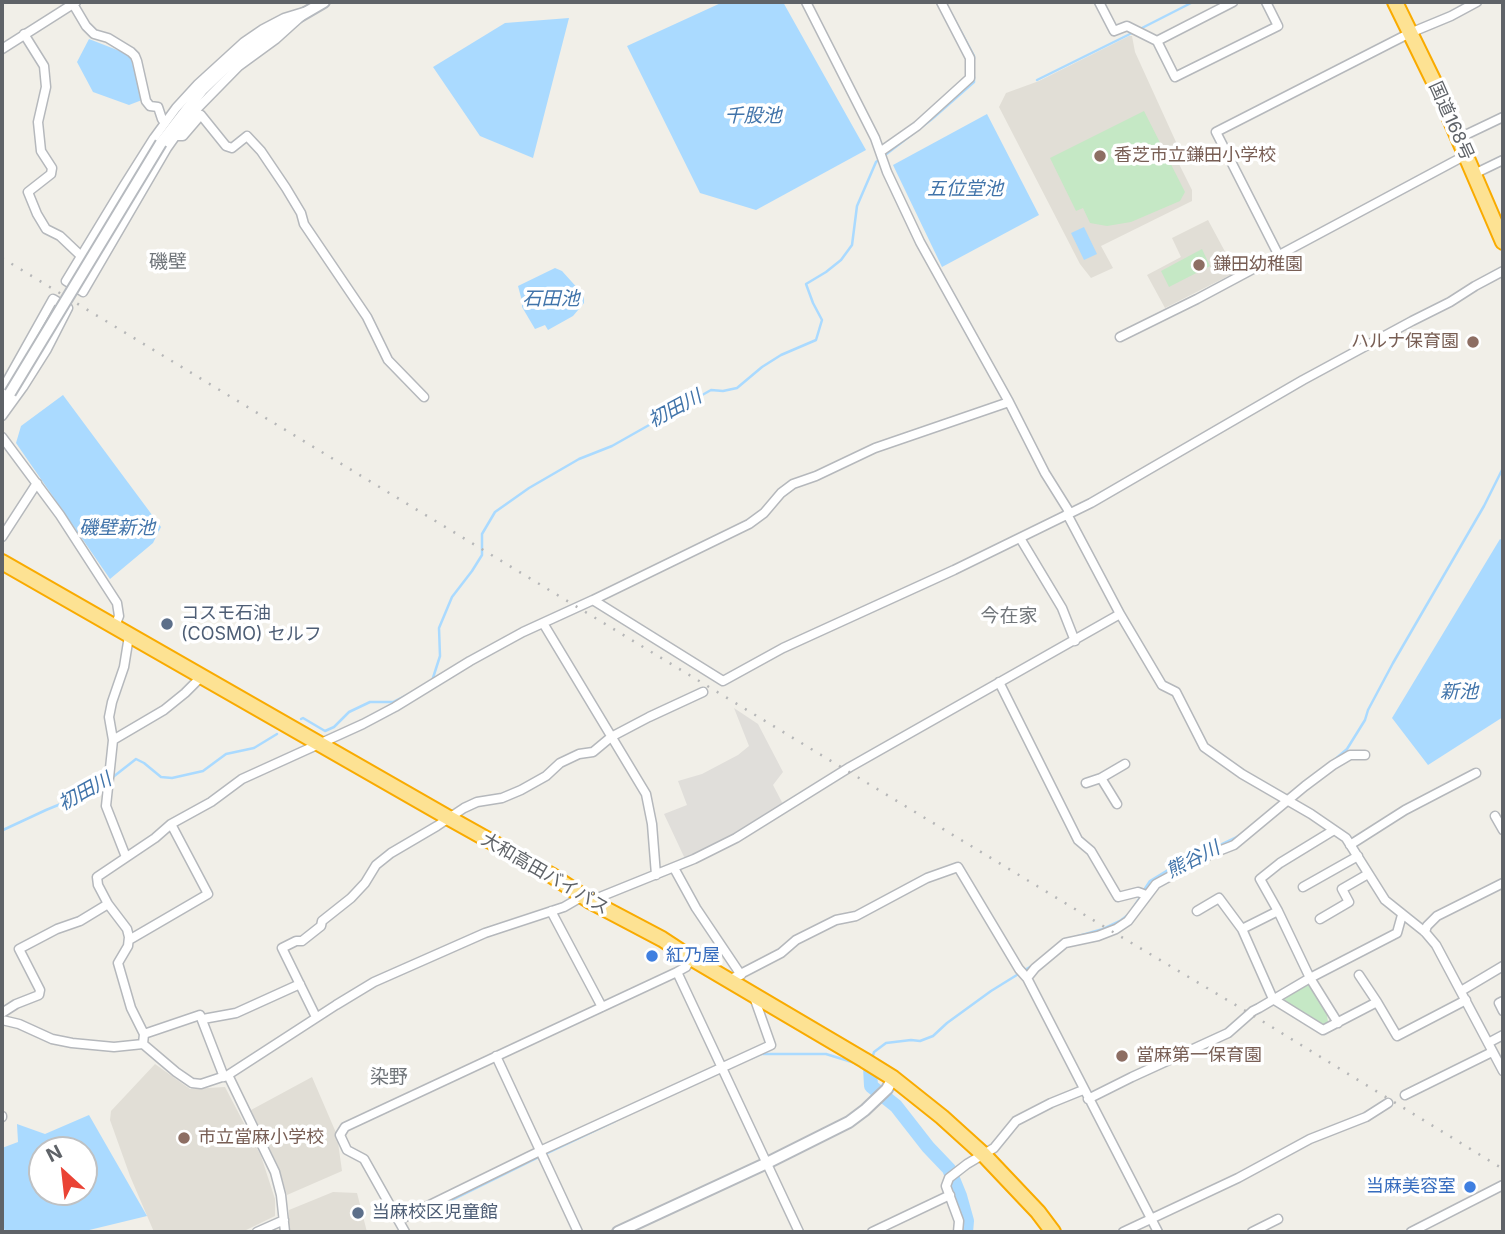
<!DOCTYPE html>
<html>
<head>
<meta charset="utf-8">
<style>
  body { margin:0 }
  #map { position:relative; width:1505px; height:1234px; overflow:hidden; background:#f1efe8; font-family:Inter,sans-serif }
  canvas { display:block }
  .frame { position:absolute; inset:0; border:4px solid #5f6368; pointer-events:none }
  .north { position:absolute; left:28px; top:1136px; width:70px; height:70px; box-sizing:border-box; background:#fff; border:2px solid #bfc1c3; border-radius:50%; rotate:333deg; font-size:19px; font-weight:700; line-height:28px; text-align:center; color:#5f6368 }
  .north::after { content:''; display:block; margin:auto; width:24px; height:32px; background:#ea4335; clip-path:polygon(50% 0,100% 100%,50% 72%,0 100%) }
</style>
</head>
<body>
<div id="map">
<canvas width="1505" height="1234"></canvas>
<div class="frame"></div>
<div class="north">N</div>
</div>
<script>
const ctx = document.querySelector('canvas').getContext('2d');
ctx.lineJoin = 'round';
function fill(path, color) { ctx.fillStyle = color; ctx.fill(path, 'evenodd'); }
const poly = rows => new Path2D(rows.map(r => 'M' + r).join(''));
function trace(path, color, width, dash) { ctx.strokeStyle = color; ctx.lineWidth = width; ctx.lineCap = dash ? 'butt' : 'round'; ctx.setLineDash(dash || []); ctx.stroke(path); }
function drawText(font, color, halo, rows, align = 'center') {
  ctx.font = font + ' Inter,"Noto Sans JP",sans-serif'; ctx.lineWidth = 7; ctx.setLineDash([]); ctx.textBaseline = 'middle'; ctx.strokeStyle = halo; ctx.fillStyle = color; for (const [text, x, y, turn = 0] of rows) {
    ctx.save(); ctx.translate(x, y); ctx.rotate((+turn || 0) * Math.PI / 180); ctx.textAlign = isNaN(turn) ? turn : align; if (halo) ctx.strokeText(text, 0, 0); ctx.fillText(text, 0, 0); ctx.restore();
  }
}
fill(poly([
  [734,708,758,724,783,772,773,785,784,806,686,861,664,814,687,805,678,781,702,774,738,755,749,746]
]), '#e0deda');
fill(poly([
  [1129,36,1132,36,1135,52,1181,153,1177,154,1176,158,1192,190,1192,201,1101,246,1113,268,1091,278,1080,264,999,107,1006,93,1039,81],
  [1208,220,1236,272,1165,308,1147,275,1181,257,1172,238],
  [155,1064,190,1089,225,1087,261,1156,275,1199,275,1216,242,1232,154,1232,130,1176,110,1120,111,1111],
  [312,1077,337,1135,342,1171,287,1195,278,1166,251,1110],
  [333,1192,357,1193,367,1232,289,1232,289,1210]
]), '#e1ded6');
fill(poly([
  [1144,111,1185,192,1180,201,1131,222,1107,226,1090,223,1083,208,1076,211,1050,158],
  [1202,249,1210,266,1169,287,1161,271],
  [1310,983,1327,1015,1328,1022,1326,1024,1322,1025,1284,1003,1285,998]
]), '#c5e8c5');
fill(poly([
  [723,2,783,2,866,150,756,210,700,193,627,46],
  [569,18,533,158,480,136,433,67,505,23],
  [89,39,130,55,142,100,129,105,93,92,77,62],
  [987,114,1039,215,942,267,893,165],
  [1084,227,1097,254,1084,260,1071,233],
  [555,268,562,271,581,292,584,297,584,303,573,316,548,330,545,325,535,329,522,307,522,301,518,286],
  [63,395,161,527,153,543,110,579,16,443,21,426],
  [1500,539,1503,541,1503,717,1428,765,1392,718],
  [89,1115,147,1216,81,1232,5,1232,2,1220,2,1148,18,1142,17,1124,45,1134],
  [42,1150,84,1150,84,1192,42,1192]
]), '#aadaff');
trace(poly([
  [945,2,974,56,974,59],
  [1140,29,1193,2],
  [1037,80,1134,32],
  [432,681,440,656,439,628,452,597,472,571,482,555,482,534,495,512,529,488,579,459,612,446,711,390,723,391,737,388,762,367,781,355,816,340,822,320,813,303,806,284,826,272,841,260,852,245,857,206,876,162,932,119,974,82,974,77],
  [301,719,303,718,325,731,334,727,349,712,370,702,393,702,409,694],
  [1333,761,1347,749,1365,720,1368,710,1393,663,1484,506,1503,468],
  [113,777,136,759,144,763,161,777,172,778,203,771,226,754,254,748,277,734],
  [2,832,3,830,46,810,102,787,106,784],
  [1144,890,1150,881,1168,870,1235,838,1243,833],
  [1068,939,1103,929,1120,921,1129,914,1141,896],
  [752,1058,761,1054,826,1054,855,1063],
  [872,1059,874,1052,886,1043,911,1040,920,1041,933,1036,947,1023,991,991,1033,965],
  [545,1154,615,1121],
  [436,1208,539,1157]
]), '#aadaff', 2.5);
trace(poly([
  [870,1067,871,1086,896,1106,928,1147,949,1169,960,1196,967,1221,966,1232]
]), '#aadaff', 14);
const street = poly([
  [806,2,875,138,887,172,920,242,1009,402,1045,473,1070,513],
  [1099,2,1114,31,1127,26,1157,41,1175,77,1278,26,1266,2],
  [73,4,86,26,94,34,108,38,131,52,135,56,137,61,146,101,150,106,158,107,162,119,165,123],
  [307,11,276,39,239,66,189,117,167,148,83,292,66,281,123,187,154,138,176,108,198,84,244,42,263,29,284,18,307,11],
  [24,34,44,66,46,87,38,122,41,151,52,168,51,174,28,192,37,214,46,229,60,236,80,255],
  [1157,41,1233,2],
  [2,49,76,2],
  [175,136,183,136,201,115,226,146,232,148,247,136,261,151,286,188,301,213,304,224,367,317,388,360,424,397],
  [1459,138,1503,117],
  [880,152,917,126,970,78,970,58,941,2],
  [1474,174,1503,160],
  [1279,256,1216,132,1410,33,1451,16,1477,2],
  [1120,337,1197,299,1466,155],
  [2,390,53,299,68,308,47,349,23,387,2,416],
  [2,437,60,515,117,603,119,616,115,626],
  [1067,514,1120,614,1162,685,1176,692,1204,747,1242,774,1311,814,1346,838,1385,900,1425,932,1436,945,1503,1071],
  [2,537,37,483],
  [1020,538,1062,608,1075,641],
  [593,600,749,524,764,513,781,493,793,484,816,476,875,448,1009,402],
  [543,623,646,794,652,824,656,875],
  [999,682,1078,840,1091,851,1118,897,1138,892,1146,895],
  [113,740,109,717,112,702,124,667,129,636],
  [1086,783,1101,778],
  [1117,804,1101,778,1125,764],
  [1495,816,1503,830],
  [1334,830,1280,863,1260,879,1278,911,1310,978,1338,1023],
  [1350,845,1405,810,1476,773],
  [126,857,106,806,113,740,164,710,185,693,201,677],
  [674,868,696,908,741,975],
  [1303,887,1358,856],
  [590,901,694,859,736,838,850,767,1120,614],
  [551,911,602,1007],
  [1197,911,1219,898,1242,929,1273,999,1323,1030,1377,1002,1397,1036,1466,1000],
  [1320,919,1349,902,1342,889,1368,874],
  [1242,929,1278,911],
  [1425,932,1427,926,1437,916,1503,883],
  [129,940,208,894,171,824],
  [677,972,799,1232],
  [1359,975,1377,1002],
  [1027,978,1035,968,1065,943,1098,936,1116,929,1128,921,1156,884,1211,854,1234,845,1305,786,1333,765,1350,755,1365,755],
  [729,980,781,953,796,940,836,920,856,916,927,878,958,867,1019,969,1027,978,1158,1232],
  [1461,991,1503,966],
  [1503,1001,1499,1003,1503,1011],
  [2,1013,16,1004,39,995,40,990,19,949,57,929,80,921,108,904],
  [316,1017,282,948,296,941,302,941,321,926,322,921,351,898,365,883,376,865,391,853,437,826,464,808,477,802,502,798,521,790,546,776,560,763,579,754,593,752,611,737,649,717,703,692],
  [203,1019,236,1013,300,984],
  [2,1020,19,1024,52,1039,72,1043,114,1047,143,1044,176,1072,192,1083,201,1084,228,1075,336,1005,374,982,485,933,564,907,583,896],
  [144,1034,200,1015,224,1077],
  [1488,1043,1503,1035],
  [143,1044,144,1034,131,1008,118,963,128,946,129,937,127,929,108,904,98,885,97,877,155,838,171,824,211,802,242,779,363,724,395,707,470,661,523,632,593,600,723,681,783,648,954,570,1091,503,1303,380,1412,321,1450,302,1475,286,1503,271],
  [496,1056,578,1232],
  [228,1075,275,1172,281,1195,285,1232],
  [1405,1095,1492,1052],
  [1088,1099,1132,1077,1228,1033,1253,1011,1259,1008,1310,978,1397,933,1402,915],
  [2,1117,2,1116],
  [399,1220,540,1151,771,1045,754,997],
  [257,1232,284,1220],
  [405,1232,364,1159,347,1150,340,1135,345,1127,677,972,686,967,691,958],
  [872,1232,950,1195],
  [958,1232,959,1221,946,1186,949,1178,967,1164,994,1148,1016,1121,1051,1103,1083,1090],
  [1123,1232,1238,1178,1310,1139,1366,1117,1388,1103],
  [1252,1232,1278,1219],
  [1411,1232,1503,1185]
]);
const secondary = poly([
  [161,143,202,90,223,70,251,47,276,30,324,2],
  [2,404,10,393],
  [618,1232,767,1163,849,1122,865,1110,887,1089,893,1078]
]);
const highway = poly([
  [1395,2,1435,84,1503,242],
  [2,562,449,818,551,875,590,901,662,939,691,958,864,1060,893,1078,942,1117,984,1155,1038,1212,1053,1232]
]);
trace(street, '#b5b8bc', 11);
trace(secondary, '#b6babf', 14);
trace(highway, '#f9ab00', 18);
trace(street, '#fff', 8);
trace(secondary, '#fff', 10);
trace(highway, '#fde293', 14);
trace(poly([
  [2,258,1098,923,1249,1013,1503,1169]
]), '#b6b7b8', 2.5, [2, 9]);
const secondaryBridge = poly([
  [10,393,161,143]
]);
trace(secondaryBridge, '#b6babf', 14, []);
trace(secondaryBridge, '#fff', 10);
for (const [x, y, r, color] of [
  [1100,156,7,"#8d6e63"],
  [1199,265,7,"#8d6e63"],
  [1473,342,7,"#8d6e63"],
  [167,624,7,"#5c6f8a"],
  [652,956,7,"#3f7fe0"],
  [1122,1056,7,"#8d6e63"],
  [184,1138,7,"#8d6e63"],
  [1470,1187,7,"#3f7fe0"],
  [358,1213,7,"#5c6f8a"]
]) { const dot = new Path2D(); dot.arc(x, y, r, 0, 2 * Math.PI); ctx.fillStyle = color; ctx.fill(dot); trace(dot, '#fff', 2.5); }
drawText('18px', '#5f6368', '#fff', [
  ["国道168号",1451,121,66],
  ["大和高田バイパス",545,874,30]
]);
drawText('18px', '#785e54', '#fff', [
  ["香芝市立鎌田小学校",1114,156],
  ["鎌田幼稚園",1213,265],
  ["ハルナ保育園",1459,342,"right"],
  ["當麻第一保育園",1136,1056],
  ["市立當麻小学校",198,1138]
], 'left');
drawText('18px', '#4e5e75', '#fff', [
  ["コスモ石油",181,614],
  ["(COSMO) セルフ",181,635],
  ["当麻校区児童館",372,1213]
], 'left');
drawText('18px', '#366cbe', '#fff', [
  ["紅乃屋",666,956],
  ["当麻美容室",1456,1187,"right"]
], 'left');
drawText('italic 19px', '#4174aa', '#fff', [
  ["千股池",753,116],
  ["五位堂池",965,189],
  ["石田池",551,299],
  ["初田川",675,409,-28],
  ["磯壁新池",117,528],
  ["新池",1459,692],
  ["初田川",85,792,-29],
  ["熊谷川",1193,860,-27]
]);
drawText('19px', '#70757a', '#fff', [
  ["磯壁",168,262],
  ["今在家",1009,616],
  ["染野",389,1077]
]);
</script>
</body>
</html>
